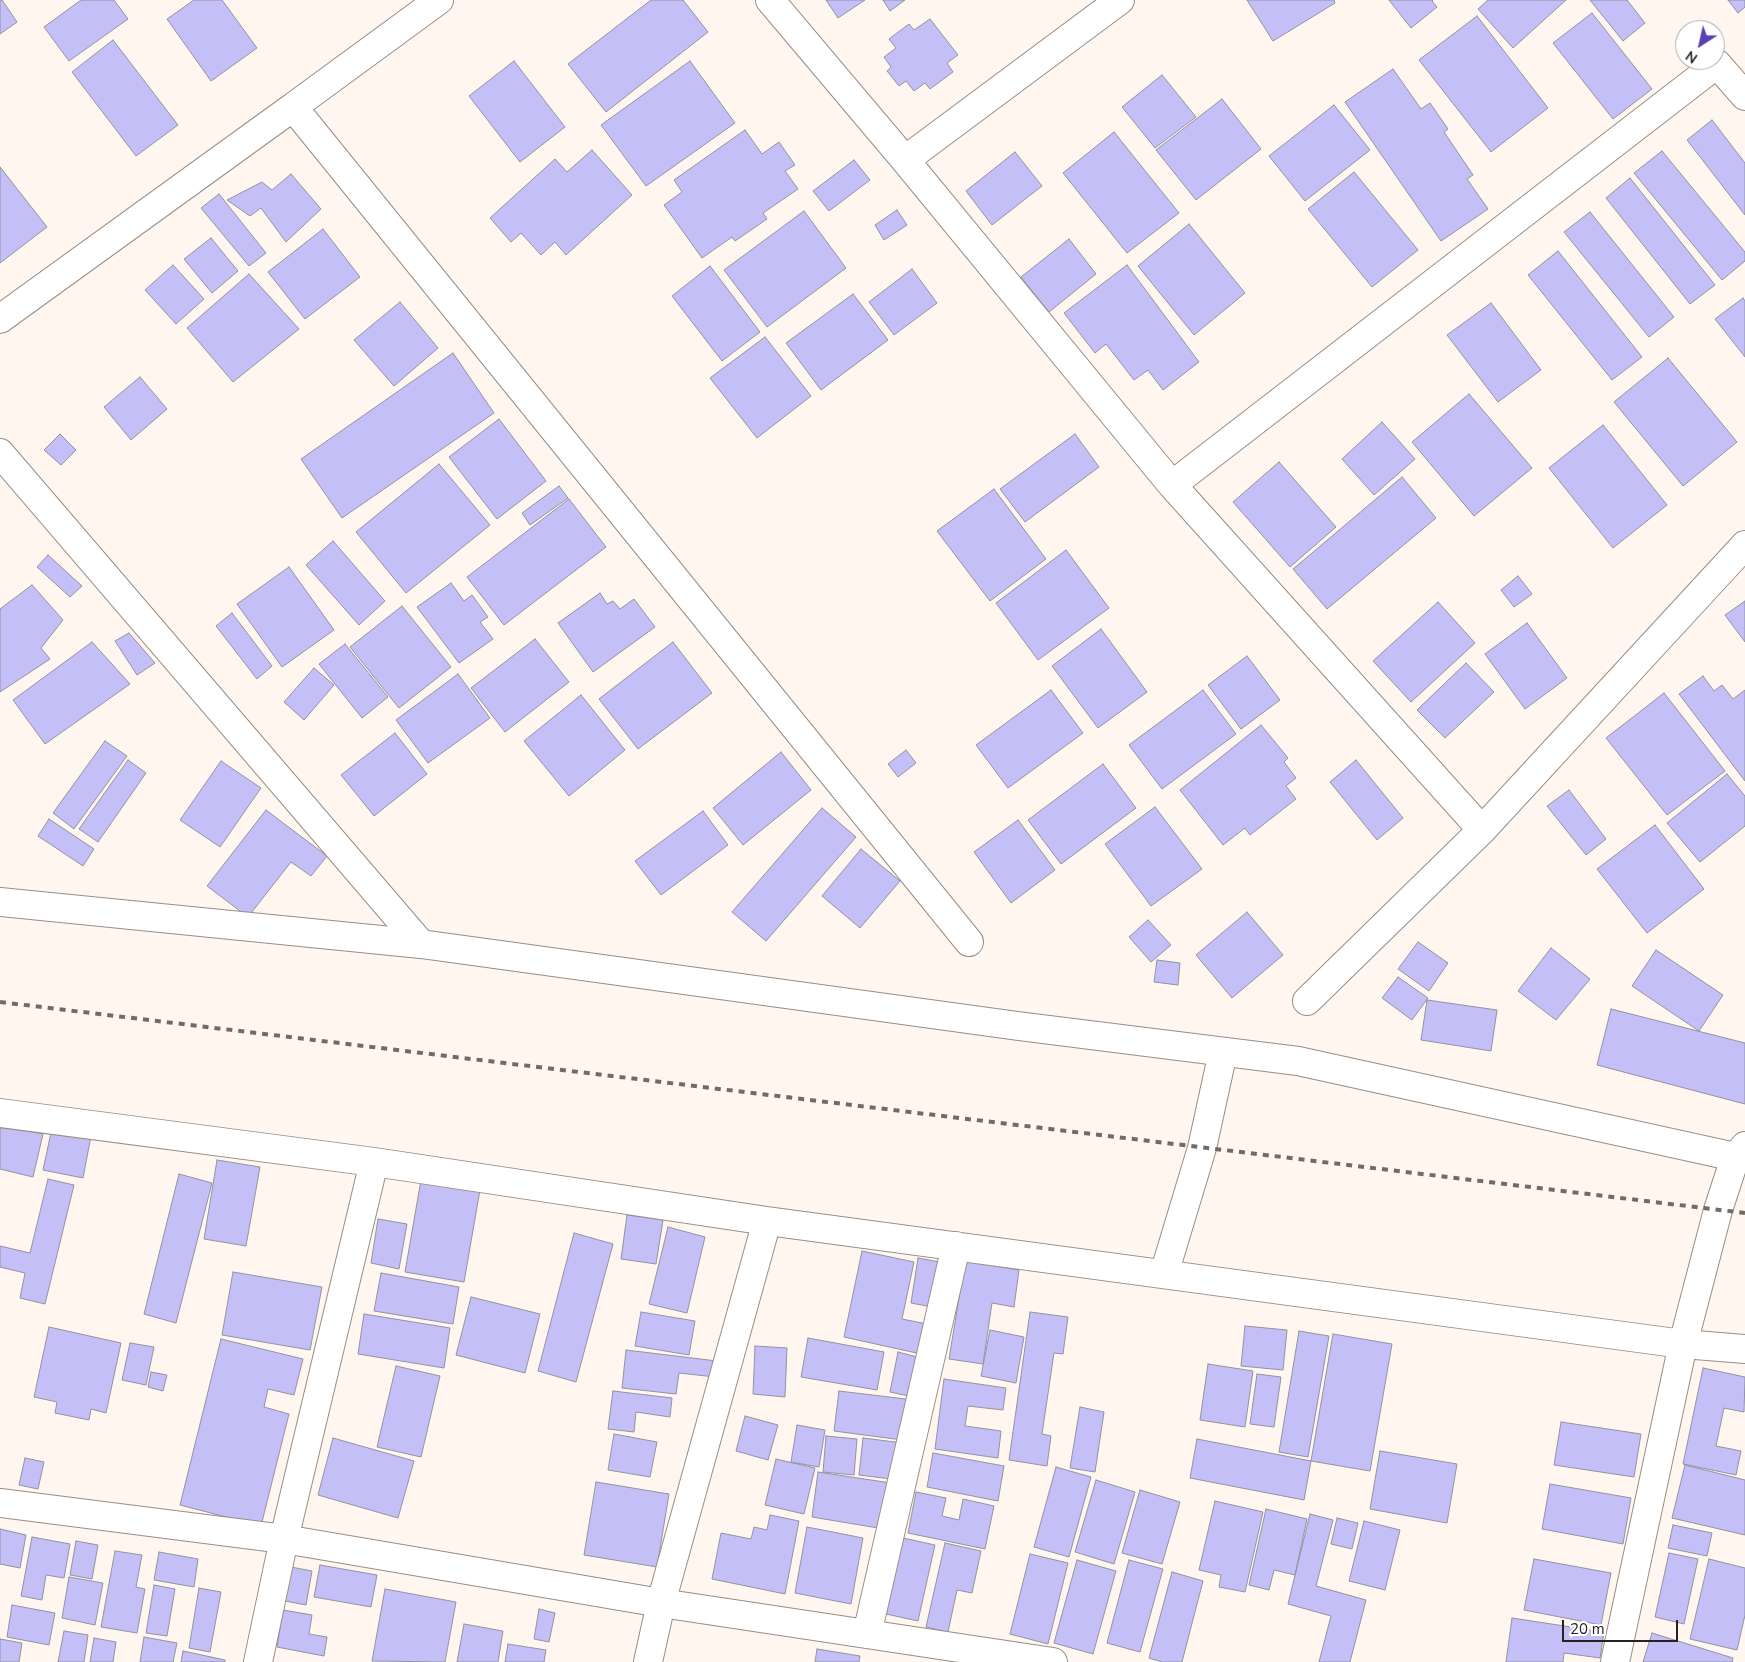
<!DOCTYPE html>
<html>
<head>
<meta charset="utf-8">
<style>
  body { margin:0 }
  #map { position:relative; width:1745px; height:1662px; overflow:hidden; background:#fff6f0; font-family:"Nunito Sans",sans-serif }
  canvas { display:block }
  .north { position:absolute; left:1675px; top:20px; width:50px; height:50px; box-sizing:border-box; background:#fff; border:1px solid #a9a7a5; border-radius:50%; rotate:215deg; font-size:14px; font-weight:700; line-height:20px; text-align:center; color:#27221f }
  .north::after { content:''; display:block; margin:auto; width:18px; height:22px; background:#5b3fb7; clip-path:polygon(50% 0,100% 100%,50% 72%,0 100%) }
  .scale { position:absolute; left:1562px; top:1620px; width:116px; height:22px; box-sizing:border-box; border:2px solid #27221f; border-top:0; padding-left:6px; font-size:15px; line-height:18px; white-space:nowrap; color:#27221f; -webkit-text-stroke:4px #fff; paint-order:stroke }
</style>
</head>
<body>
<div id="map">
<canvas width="1745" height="1662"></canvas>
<div class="north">N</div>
<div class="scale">20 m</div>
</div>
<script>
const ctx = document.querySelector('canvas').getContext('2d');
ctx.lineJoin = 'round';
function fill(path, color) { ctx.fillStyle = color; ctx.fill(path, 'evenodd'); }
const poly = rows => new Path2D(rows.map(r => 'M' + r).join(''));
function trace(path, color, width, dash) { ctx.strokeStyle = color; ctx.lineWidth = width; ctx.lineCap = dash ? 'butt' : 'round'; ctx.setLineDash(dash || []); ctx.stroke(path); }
const building = poly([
  [0,0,2,0,17,22,0,34,0,0],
  [81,0,114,0,128,19,69,61,44,27,81,0],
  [194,0,222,0,257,48,211,81,167,19,194,0],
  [651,0,683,0,708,32,606,112,568,64,651,0],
  [826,0,865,0,838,18,826,0],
  [883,0,905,0,890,11,883,0],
  [1247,0,1334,0,1335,3,1273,41,1247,0],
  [1389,0,1433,0,1432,1,1437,7,1411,28,1389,0],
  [1488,0,1566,0,1513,48,1478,9,1488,0],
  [1590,0,1627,0,1645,23,1623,41,1590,0],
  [1728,0,1745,0,1745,7,1738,13,1728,0],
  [1592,13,1652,89,1613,119,1553,43,1592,13],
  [1477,16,1548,108,1491,152,1419,60,1477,16],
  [930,19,958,55,947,63,953,72,930,89,925,83,914,91,906,81,899,86,887,71,891,67,884,57,896,48,889,39,909,24,914,30,930,19],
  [113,40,178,125,136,156,72,72,113,40],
  [514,61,565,127,520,162,469,96,514,61],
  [690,61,735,123,646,186,601,125,690,61],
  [1393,69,1421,109,1430,103,1448,129,1444,132,1473,175,1467,179,1488,209,1441,241,1345,102,1393,69],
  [1162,75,1196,117,1155,148,1122,107,1162,75],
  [1222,99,1261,149,1196,200,1156,150,1222,99],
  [1334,105,1370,150,1305,201,1269,156,1334,105],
  [1712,120,1745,163,1745,215,1687,140,1712,120],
  [745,130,762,154,779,142,795,165,785,171,798,189,763,213,767,219,735,241,732,237,702,258,664,205,682,192,674,180,745,130],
  [1114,132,1179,213,1127,253,1063,173,1114,132],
  [592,150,632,195,566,255,555,242,541,255,521,233,511,242,490,218,555,159,567,172,592,150],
  [1662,151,1745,252,1745,261,1722,280,1634,173,1662,151],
  [1015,152,1042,186,992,225,966,191,1015,152],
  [854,160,870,180,829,211,813,191,854,160],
  [0,167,47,227,0,263,0,167],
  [1354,172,1418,250,1372,287,1308,209,1354,172],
  [291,174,321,209,286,242,261,208,250,216,227,200,262,182,272,190,291,174],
  [1630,178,1715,285,1690,304,1606,198,1630,178],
  [219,194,266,253,249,266,201,208,219,194],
  [897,210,907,225,884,240,875,225,897,210],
  [804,211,846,268,767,327,724,270,804,211],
  [1590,212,1674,317,1649,337,1564,232,1590,212],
  [1189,224,1245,293,1194,335,1138,266,1189,224],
  [323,229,360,277,305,319,268,272,323,229],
  [211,238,238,271,212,293,184,259,211,238],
  [1069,239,1096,274,1049,312,1021,277,1069,239],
  [1558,251,1642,357,1612,380,1528,275,1558,251],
  [173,265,204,299,176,324,145,290,173,265],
  [1127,265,1199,362,1163,390,1148,370,1134,380,1106,344,1095,353,1064,313,1127,265],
  [710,266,760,332,722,361,672,296,710,266],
  [912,269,937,303,894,335,869,302,912,269],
  [249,274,299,329,233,382,187,328,249,274],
  [853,294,888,340,821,390,786,343,853,294],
  [1743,298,1745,301,1745,357,1715,319,1743,298],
  [400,302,438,348,394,386,354,340,400,302],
  [1491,303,1541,370,1498,402,1447,335,1491,303],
  [765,337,811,396,757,438,710,378,765,337],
  [453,353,494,413,342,518,301,459,453,353],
  [1668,358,1737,442,1683,486,1614,402,1668,358],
  [140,377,167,409,131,440,104,407,140,377],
  [1469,394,1532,468,1474,516,1412,442,1469,394],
  [499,419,546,481,497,519,449,457,499,419],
  [1382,422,1415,459,1374,495,1342,459,1382,422],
  [1603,425,1667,505,1613,548,1549,468,1603,425],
  [60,434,76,450,61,465,44,450,60,434],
  [1075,434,1099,467,1025,522,1000,489,1075,434],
  [1279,462,1336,527,1290,567,1233,502,1279,462],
  [439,464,490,525,406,593,356,532,439,464],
  [1402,477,1436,518,1327,609,1293,569,1402,477],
  [559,486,568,498,530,525,522,513,559,486],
  [994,489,1046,559,990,601,937,531,994,489],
  [569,499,606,547,504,625,467,577,569,499],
  [333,541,385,601,359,625,306,565,333,541],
  [1066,550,1109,608,1038,660,996,603,1066,550],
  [48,555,82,586,70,597,37,567,48,555],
  [289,567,334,630,282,667,237,604,289,567],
  [1518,576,1532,594,1514,607,1501,590,1518,576],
  [451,583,464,601,472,595,488,617,480,622,493,639,459,663,417,607,451,583],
  [32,585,63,620,41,648,50,659,0,692,0,609,32,585],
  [600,593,607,604,613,601,620,609,634,599,655,627,593,672,558,623,600,593],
  [1745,601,1745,642,1725,615,1745,601],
  [1438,602,1475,643,1411,702,1373,661,1438,602],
  [402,606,451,667,399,708,350,647,402,606],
  [232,613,272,666,257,679,216,626,232,613],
  [1527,623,1567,678,1525,709,1485,654,1527,623],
  [1101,629,1147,692,1098,728,1052,666,1101,629],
  [129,633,155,663,137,675,115,641,129,633],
  [535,639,569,682,505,732,471,688,535,639],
  [92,642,130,684,45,744,13,700,92,642],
  [673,642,712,693,638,749,599,699,673,642],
  [345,644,388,697,362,718,319,664,345,644],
  [1247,656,1280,700,1241,729,1208,685,1247,656],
  [1466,663,1494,692,1445,738,1417,710,1466,663],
  [314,668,334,685,304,720,284,702,314,668],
  [458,674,490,718,428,763,396,720,458,674],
  [1703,676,1714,691,1722,685,1733,699,1745,690,1745,781,1679,694,1703,676],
  [1051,690,1083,733,1008,788,976,745,1051,690],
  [1203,690,1236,734,1162,789,1129,745,1203,690],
  [1664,693,1725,771,1667,815,1606,738,1664,693],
  [581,695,625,750,569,796,524,741,581,695],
  [1261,725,1288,758,1284,762,1296,778,1286,786,1296,799,1250,835,1245,828,1223,845,1180,790,1261,725],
  [395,733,427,774,374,816,341,775,395,733],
  [105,741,127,756,74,829,53,813,105,741],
  [906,750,916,763,898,777,888,764,906,750],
  [781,752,811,790,743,845,713,808,781,752],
  [128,760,146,773,98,842,79,829,128,760],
  [1356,760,1403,818,1377,840,1330,782,1356,760],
  [221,761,261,788,220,847,180,820,221,761],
  [1103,764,1136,808,1061,864,1028,820,1103,764],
  [1727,774,1745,796,1745,826,1700,862,1667,823,1727,774],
  [1569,790,1606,839,1586,855,1547,806,1569,790],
  [1155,807,1202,869,1151,906,1105,844,1155,807],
  [822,808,856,837,766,941,732,912,822,808],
  [266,810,327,856,311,876,291,862,248,917,207,886,266,810],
  [703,811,728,845,661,895,635,861,703,811],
  [49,819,94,849,83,866,38,836,49,819],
  [1018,820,1055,870,1011,903,974,852,1018,820],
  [1655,825,1704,889,1647,933,1597,869,1655,825],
  [861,849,900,881,860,928,822,896,861,849],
  [1247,912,1283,955,1232,998,1196,955,1247,912],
  [1148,920,1171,945,1151,962,1129,937,1148,920],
  [1418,942,1448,963,1429,991,1398,969,1418,942],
  [1551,948,1590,979,1556,1020,1518,991,1551,948],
  [1656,950,1723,995,1699,1031,1632,986,1656,950],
  [1157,960,1180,963,1178,985,1154,982,1157,960],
  [1398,977,1428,998,1412,1020,1382,998,1398,977],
  [1427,1000,1497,1010,1491,1051,1421,1040,1427,1000],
  [1611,1009,1745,1043,1745,1104,1597,1065,1611,1009],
  [0,1124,43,1134,33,1177,0,1169,0,1124],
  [52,1128,91,1136,83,1178,43,1170,52,1128],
  [217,1160,260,1167,246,1246,204,1239,217,1160],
  [179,1174,212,1183,176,1323,144,1314,179,1174],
  [48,1179,74,1185,45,1304,20,1298,25,1273,0,1267,0,1246,30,1253,48,1179],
  [421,1180,480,1190,464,1282,405,1272,421,1180],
  [627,1215,663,1220,656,1264,621,1259,627,1215],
  [378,1219,407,1224,399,1269,371,1263,378,1219],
  [668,1227,705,1237,687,1313,649,1304,668,1227],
  [574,1233,613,1244,576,1382,538,1371,574,1233],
  [862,1251,914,1262,902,1319,927,1324,921,1354,844,1337,862,1251],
  [918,1258,940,1262,932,1307,911,1303,918,1258],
  [965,1261,1019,1270,1014,1307,992,1303,983,1364,949,1359,965,1261],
  [233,1272,322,1287,310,1350,222,1335,233,1272],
  [381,1273,459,1287,453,1324,374,1311,381,1273],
  [471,1297,540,1314,525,1373,456,1355,471,1297],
  [641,1312,695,1321,689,1355,635,1346,641,1312],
  [1030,1312,1068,1317,1063,1354,1054,1353,1042,1434,1051,1436,1047,1466,1009,1460,1030,1312],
  [364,1314,450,1328,444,1368,358,1354,364,1314],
  [1245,1326,1287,1330,1283,1370,1241,1366,1245,1326],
  [49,1327,121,1343,106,1413,91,1409,89,1420,55,1413,57,1402,34,1397,49,1327],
  [990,1330,1024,1337,1016,1383,981,1376,990,1330],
  [1299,1331,1329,1336,1308,1457,1279,1452,1299,1331],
  [1333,1334,1392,1344,1370,1471,1311,1461,1333,1334],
  [808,1338,884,1352,877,1390,801,1377,808,1338],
  [221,1339,303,1359,294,1395,268,1389,264,1407,289,1414,261,1526,180,1505,221,1339],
  [130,1343,154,1347,146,1385,122,1380,130,1343],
  [755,1346,787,1348,785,1397,753,1394,755,1346],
  [626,1350,717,1361,715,1377,679,1373,676,1394,622,1388,626,1350],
  [898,1352,921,1358,913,1397,890,1392,898,1352],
  [1208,1364,1253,1371,1245,1427,1200,1420,1208,1364],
  [396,1366,440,1376,421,1457,377,1447,396,1366],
  [1703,1368,1745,1377,1744,1412,1724,1408,1716,1446,1741,1451,1736,1475,1683,1464,1703,1368],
  [151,1372,167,1375,163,1391,148,1387,151,1372],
  [1257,1374,1281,1377,1274,1427,1250,1424,1257,1374],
  [944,1379,1006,1388,1003,1410,968,1406,965,1426,1001,1431,998,1458,935,1449,944,1379],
  [613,1391,672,1398,670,1417,636,1412,634,1432,608,1429,613,1391],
  [839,1391,914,1400,910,1441,834,1431,839,1391],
  [1080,1407,1104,1412,1095,1472,1070,1468,1080,1407],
  [745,1416,778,1425,768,1460,736,1451,745,1416],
  [1561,1422,1641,1434,1634,1477,1554,1465,1561,1422],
  [797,1425,825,1430,819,1467,791,1462,797,1425],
  [614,1434,657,1442,650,1477,608,1470,614,1434],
  [826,1436,857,1439,854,1475,823,1472,826,1436],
  [333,1438,414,1461,398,1518,318,1495,333,1438],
  [863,1438,903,1443,899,1480,859,1475,863,1438],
  [1197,1439,1311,1461,1304,1500,1190,1478,1197,1439],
  [1380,1451,1457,1464,1447,1523,1370,1509,1380,1451],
  [933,1453,1004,1466,998,1501,927,1487,933,1453],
  [25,1458,44,1462,38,1489,19,1485,25,1458],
  [776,1459,815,1468,804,1514,765,1505,776,1459],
  [1685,1465,1745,1480,1745,1535,1672,1518,1685,1465],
  [1056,1467,1091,1477,1069,1557,1034,1547,1056,1467],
  [818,1472,891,1483,884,1529,812,1517,818,1472],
  [1096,1480,1135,1492,1114,1564,1075,1552,1096,1480],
  [596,1482,669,1494,657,1567,584,1555,596,1482],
  [1550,1484,1631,1498,1623,1544,1542,1529,1550,1484],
  [1140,1490,1180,1502,1162,1564,1122,1553,1140,1490],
  [916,1492,946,1498,942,1516,959,1520,963,1499,994,1506,985,1549,908,1533,916,1492],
  [1215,1501,1263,1512,1245,1592,1219,1587,1221,1575,1199,1570,1215,1501],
  [1266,1509,1307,1519,1295,1575,1274,1570,1269,1590,1249,1585,1266,1509],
  [1310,1514,1333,1520,1316,1586,1366,1600,1350,1662,1319,1662,1331,1616,1288,1604,1310,1514],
  [770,1515,799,1521,785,1594,712,1579,721,1533,751,1539,754,1527,767,1530,770,1515],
  [1337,1518,1358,1523,1352,1549,1331,1544,1337,1518],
  [1364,1521,1400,1530,1385,1590,1349,1581,1364,1521],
  [1673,1525,1712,1533,1707,1556,1668,1548,1673,1525],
  [807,1527,863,1538,851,1604,795,1593,807,1527],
  [0,1529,26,1535,20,1568,0,1564,0,1529],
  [32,1537,70,1544,64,1578,46,1575,42,1600,21,1596,32,1537],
  [903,1538,935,1545,918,1621,886,1614,903,1538],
  [76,1541,98,1545,92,1579,70,1575,76,1541],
  [945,1543,981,1551,972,1593,957,1590,948,1632,926,1627,945,1543],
  [115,1551,142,1555,136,1587,145,1589,137,1633,101,1627,115,1551],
  [159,1552,198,1559,194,1587,154,1580,159,1552],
  [1669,1553,1698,1559,1684,1624,1655,1617,1669,1553],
  [1030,1554,1068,1563,1048,1644,1010,1634,1030,1554],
  [1534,1559,1611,1573,1601,1625,1524,1610,1534,1559],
  [1709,1559,1745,1568,1745,1615,1737,1650,1690,1639,1709,1559],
  [1077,1560,1116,1571,1093,1654,1054,1643,1077,1560],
  [1129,1560,1163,1569,1140,1652,1107,1643,1129,1560],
  [320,1565,377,1575,371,1607,314,1597,320,1565],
  [291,1567,312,1571,306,1605,285,1601,291,1567],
  [1172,1572,1203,1581,1182,1662,1162,1662,1149,1658,1172,1572],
  [69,1577,103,1583,95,1625,62,1618,69,1577],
  [154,1585,175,1589,167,1636,146,1633,154,1585],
  [199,1588,221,1592,210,1652,189,1648,199,1588],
  [385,1589,456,1602,445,1662,372,1661,385,1589],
  [12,1605,55,1613,49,1645,7,1637,12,1605],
  [539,1609,555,1613,549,1642,534,1639,539,1609],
  [283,1610,312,1615,309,1634,327,1637,324,1656,277,1647,283,1610],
  [1512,1618,1604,1632,1600,1658,1564,1653,1563,1662,1506,1662,1512,1618],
  [464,1624,503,1631,498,1662,457,1662,464,1624],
  [64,1631,88,1635,84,1662,58,1662,64,1631],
  [1652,1633,1733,1658,1732,1662,1643,1662,1652,1633],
  [144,1637,177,1643,173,1662,140,1662,144,1637],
  [94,1638,116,1642,113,1662,90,1662,94,1638],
  [0,1639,22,1643,19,1662,0,1662,0,1639],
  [508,1644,546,1650,544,1662,505,1662,508,1644],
  [817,1649,860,1656,859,1662,815,1662,817,1649],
  [183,1651,225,1660,225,1662,181,1662,183,1651]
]);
fill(building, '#c4bff6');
trace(building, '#9392a0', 1);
const minor = poly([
  [770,0,905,160,1172,485,1482,830,1307,1001],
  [293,107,439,0],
  [905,160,1120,0],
  [0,319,293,107,969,942],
  [0,453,421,944],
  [1172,485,1717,64,1745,96],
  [1482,830,1745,545],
  [0,1113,374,1162,767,1221,1683,1344,1745,1349],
  [1164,1274,1202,1148,1223,1052],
  [0,1503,284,1539,661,1603,1053,1662],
  [867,1634,956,1246],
  [258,1662,284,1539,374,1162],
  [648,1662,661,1603,767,1221],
  [1615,1662,1683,1344,1718,1210,1735,1158,1745,1146]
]);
const major = poly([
  [0,902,421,944,1018,1026,1298,1061,1745,1159]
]);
trace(minor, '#9a8d84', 30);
trace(major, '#9a8d84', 30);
trace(minor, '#fff', 28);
trace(major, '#fff', 28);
trace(poly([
  [0,1002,1745,1213]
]), '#716b67', 4, [6, 6]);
</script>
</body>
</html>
